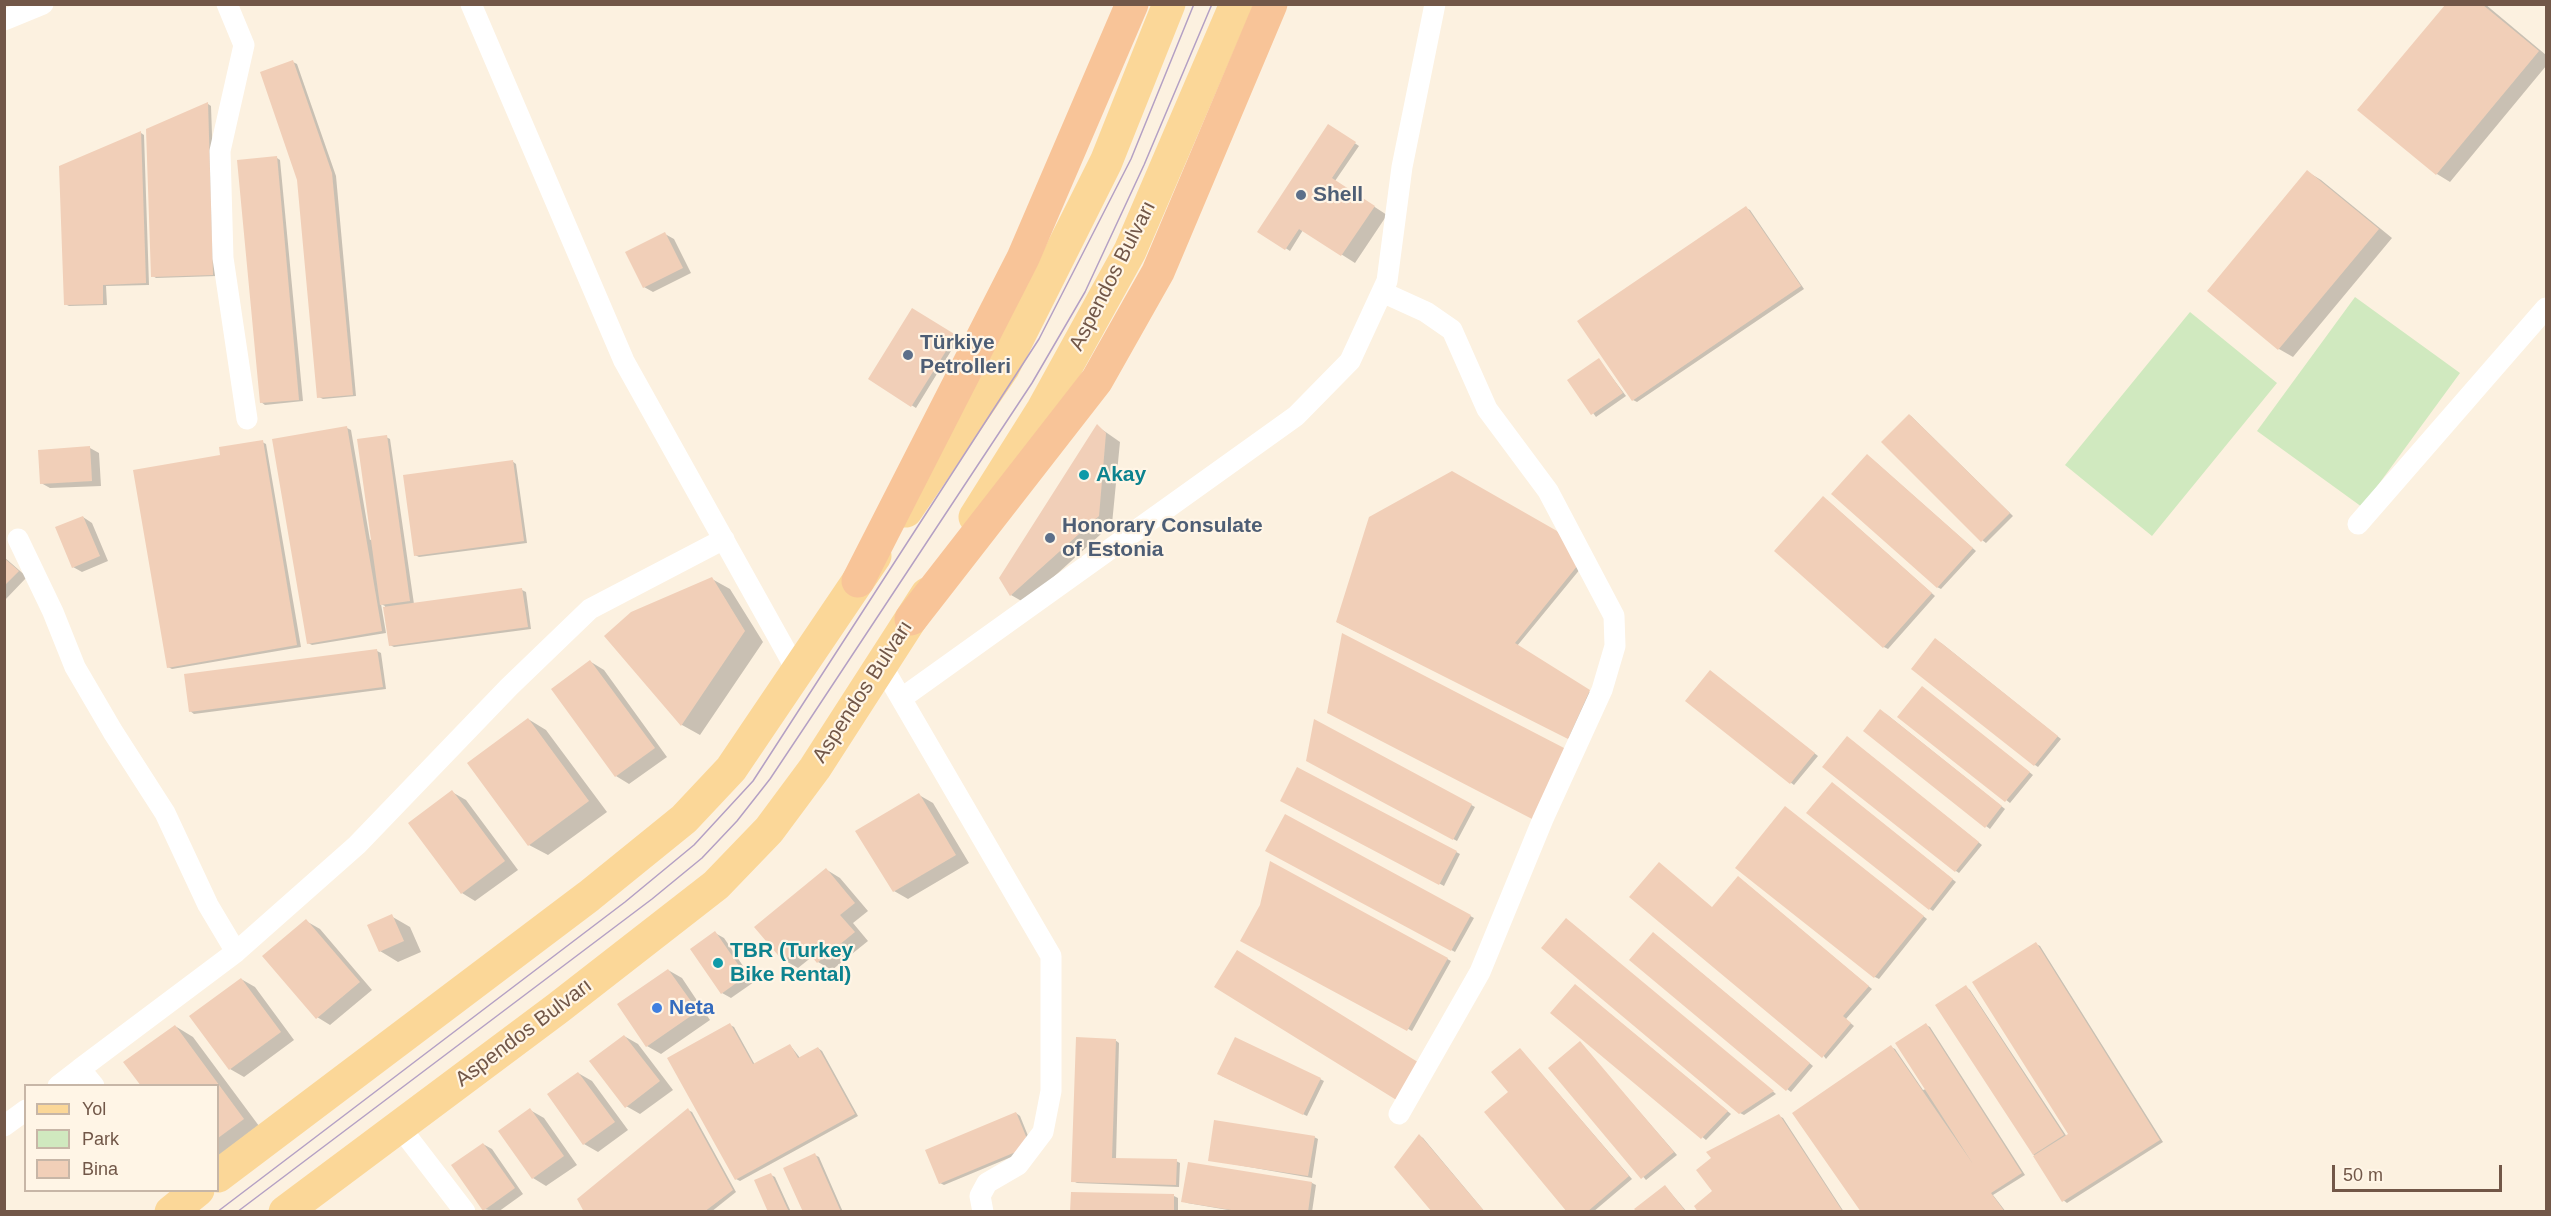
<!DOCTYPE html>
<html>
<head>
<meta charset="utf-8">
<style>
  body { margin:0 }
  #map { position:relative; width:2551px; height:1216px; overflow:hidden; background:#fcf1e0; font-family:Helvetica,sans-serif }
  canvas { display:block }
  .frame { position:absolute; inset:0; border:6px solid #725748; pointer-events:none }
  .legend { position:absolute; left:24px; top:1084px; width:195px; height:108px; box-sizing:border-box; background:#fff5e6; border:2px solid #c7b6a7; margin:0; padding:8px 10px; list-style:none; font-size:18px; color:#725748 }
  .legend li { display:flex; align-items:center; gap:12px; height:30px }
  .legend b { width:30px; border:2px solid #c7b6a7 }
  .scale { position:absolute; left:2332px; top:1165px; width:170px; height:27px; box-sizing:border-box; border:3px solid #725748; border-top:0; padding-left:8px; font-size:18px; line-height:21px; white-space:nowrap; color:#725748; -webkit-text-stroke:4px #fff5e6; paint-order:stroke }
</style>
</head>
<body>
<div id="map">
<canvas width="2551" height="1216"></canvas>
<div class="frame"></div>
<ul class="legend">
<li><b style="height:8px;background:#fbd798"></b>Yol</li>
<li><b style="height:16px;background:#d0e9bf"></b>Park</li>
<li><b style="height:16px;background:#f1cfb8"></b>Bina</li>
</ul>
<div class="scale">50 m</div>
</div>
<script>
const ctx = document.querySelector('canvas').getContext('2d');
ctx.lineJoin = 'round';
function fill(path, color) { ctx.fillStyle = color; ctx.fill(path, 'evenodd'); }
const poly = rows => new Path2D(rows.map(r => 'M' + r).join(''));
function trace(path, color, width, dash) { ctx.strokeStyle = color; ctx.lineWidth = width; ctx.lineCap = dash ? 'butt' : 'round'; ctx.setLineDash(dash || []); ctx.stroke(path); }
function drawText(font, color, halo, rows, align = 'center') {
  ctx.font = font + ' Helvetica,sans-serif'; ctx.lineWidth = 4.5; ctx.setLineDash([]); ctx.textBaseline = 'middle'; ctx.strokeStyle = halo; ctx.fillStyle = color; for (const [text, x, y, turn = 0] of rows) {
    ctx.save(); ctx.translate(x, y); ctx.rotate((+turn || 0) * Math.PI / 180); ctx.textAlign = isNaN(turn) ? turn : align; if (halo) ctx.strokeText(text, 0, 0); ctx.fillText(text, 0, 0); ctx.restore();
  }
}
fill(poly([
  [2355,297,2460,373,2362,507,2257,431],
  [2190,312,2277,383,2152,536,2065,465]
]), '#d0e9bf');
fill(poly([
  [2447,4,2485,4,2546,55,2546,66,2450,182,2437,174,2359,110],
  [293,62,297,64,336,176,356,396,323,399,319,397],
  [208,104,211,106,217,276,156,278,153,276],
  [1329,126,1359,146,1335,181,1387,215,1355,263,1303,230,1290,251,1260,231],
  [141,133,144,135,149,285,106,286,107,305,69,306,65,304],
  [277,158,280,160,303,401,265,405,261,402],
  [2308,172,2321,180,2392,238,2293,357,2279,349,2209,291],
  [1746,208,1750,210,1804,289,1637,402,1633,400],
  [665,234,674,239,691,273,653,292,644,287],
  [913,310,959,338,916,408,870,379],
  [1599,360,1626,396,1596,417,1569,380],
  [1910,415,2013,516,1986,543,1982,540],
  [1097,426,1120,442,1112,524,1025,603,1011,595],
  [347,428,351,430,370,540,372,539,386,437,390,439,414,604,522,590,526,592,531,629,394,647,390,645,385,606,381,604,386,633,312,645,308,643],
  [262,442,266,444,301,647,172,669,168,667,222,456],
  [90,448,99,453,101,486,50,488,41,483],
  [1871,458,1976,551,1941,589,1937,587],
  [512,461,516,464,527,543,419,557,415,555],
  [1827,500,1935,596,1888,649,1884,647],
  [83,517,92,523,108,561,82,572,73,567],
  [1370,518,1581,568,1517,646,1593,694,1572,740,1337,622],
  [4,557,27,577,4,601],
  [712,579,730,589,763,642,700,735,682,725,606,636],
  [1940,642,2061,739,2038,767,2035,765],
  [377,651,381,653,386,689,194,714,190,711],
  [591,662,604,670,667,757,629,784,616,776],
  [1714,674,1818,756,1794,785,1790,782],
  [1926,690,2033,775,2010,803,1899,717],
  [1885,713,2005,809,1990,829,1986,826],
  [528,719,546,730,607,812,548,855,529,845],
  [1315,721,1475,807,1457,841,1308,760],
  [1851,740,1982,845,1959,873,1956,871],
  [1298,769,1460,854,1444,886,1282,800],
  [1836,786,1956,882,1933,911,1930,909],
  [452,792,466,800,518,870,475,901,462,893],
  [919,795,933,803,969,863,908,899,894,891],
  [1789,810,1927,919,1879,979,1875,977],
  [1286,817,1474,918,1455,952,1267,850],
  [1271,863,1451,961,1412,1031,1242,940,1261,906],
  [827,870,840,878,868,911,853,923,868,941,832,970,818,962,813,956,798,968,784,960,756,927],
  [1742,880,1872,989,1846,1019,1854,1026,1826,1059,1713,908],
  [391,916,410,927,421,952,398,962,380,951],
  [306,921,320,929,372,990,330,1025,317,1017],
  [1570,922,1776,1094,1744,1115,1740,1113],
  [715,933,724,938,754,982,731,998,722,993],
  [1657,936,1813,1066,1791,1092,1787,1089],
  [2036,944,2040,946,2163,1142,2067,1203,2063,1200,1937,1006,1966,987,1970,990,2067,1137,2070,1134],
  [668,970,682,978,710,1020,661,1054,647,1046],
  [241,979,255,987,294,1040,244,1077,230,1069],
  [1579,988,1731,1114,1706,1140,1552,1013],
  [730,1025,734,1027,755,1065,790,1045,800,1058,818,1048,822,1051,858,1116,740,1181,736,1179],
  [1926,1025,1930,1027,2025,1175,1993,1195,2006,1212,1862,1212,1891,1047,1895,1049,1923,1090,1926,1089],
  [175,1026,193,1037,262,1130,218,1162,218,1086],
  [624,1036,638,1044,673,1090,640,1114,626,1106],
  [1115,1040,1119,1043,1116,1159,1176,1161,1180,1163,1179,1187,1077,1183,1073,1181],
  [1580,1043,1677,1155,1646,1180,1550,1068],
  [1521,1050,1632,1179,1593,1212,1569,1212,1510,1092],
  [578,1073,592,1081,628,1130,598,1152,584,1144],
  [1222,1076,1320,1079,1324,1081,1307,1116],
  [530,1110,544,1118,577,1165,546,1186,533,1178],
  [688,1110,692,1112,736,1192,711,1212,586,1212],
  [1016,1113,1020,1116,1033,1148,944,1185,940,1183],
  [1779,1116,1783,1118,1844,1212,1700,1212,1714,1191,1714,1158],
  [1420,1136,1423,1138,1485,1212,1434,1212],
  [1314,1137,1318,1139,1312,1178,1209,1160],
  [483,1144,492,1149,523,1194,498,1212,484,1209],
  [815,1155,819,1157,843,1212,804,1212],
  [1189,1164,1312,1183,1316,1185,1312,1212,1240,1212,1187,1203,1183,1201],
  [771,1175,775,1177,791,1212,770,1212],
  [1665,1186,1687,1212,1639,1212],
  [1072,1194,1174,1196,1178,1198,1178,1212,1072,1212]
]), '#0003');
fill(poly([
  [2445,5,2483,5,2539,51,2436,175,2357,110],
  [293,60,332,173,353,395,317,398,297,180,260,72],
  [208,102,213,275,151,277,146,129],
  [1328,124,1356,142,1332,178,1375,206,1341,256,1299,229,1285,250,1257,232],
  [141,131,146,283,103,285,103,304,64,305,59,166],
  [277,156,299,400,260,403,237,160],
  [2307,170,2379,229,2278,350,2207,291],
  [1746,206,1801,286,1632,401,1577,321],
  [665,232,683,268,643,288,625,252],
  [912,308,956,335,911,407,868,379],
  [1599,358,1623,393,1591,415,1567,380],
  [1909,414,2010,513,1981,542,1881,442],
  [1097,424,1106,433,1099,516,1010,596,999,578],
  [347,426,382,631,307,644,272,439],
  [387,435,410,601,380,605,357,439],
  [263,440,297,645,167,668,133,470,220,455,219,447],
  [90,446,92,481,40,484,38,450],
  [1867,454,1973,548,1937,588,1831,494],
  [513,460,524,541,414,556,403,475],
  [1452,471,1557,531,1570,547,1578,565,1515,643,1590,690,1568,739,1336,622,1369,517],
  [1823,496,1932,593,1883,648,1774,551],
  [83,516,100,556,72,568,55,527],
  [4,558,19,571,4,586],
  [712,577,745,631,681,726,604,636,631,612],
  [522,588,528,627,389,646,383,607],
  [1342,633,1566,749,1534,820,1327,713],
  [1935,638,2058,736,2034,766,1911,669],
  [377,649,383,687,189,712,184,674],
  [590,660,655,748,615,777,551,689],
  [1710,670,1815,753,1790,784,1685,701],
  [1922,686,2030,772,2005,802,1897,717],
  [1880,709,2002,806,1985,828,1863,731],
  [528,718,589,801,528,846,467,763],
  [1314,719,1472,804,1453,840,1306,761],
  [1847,736,1979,842,1955,872,1822,767],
  [1297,767,1457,851,1439,885,1280,801],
  [1832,782,1953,879,1929,910,1806,813],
  [452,790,505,861,461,894,408,823],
  [919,793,956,855,893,892,855,831],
  [1785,806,1924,916,1874,978,1735,868],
  [1285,814,1471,915,1451,951,1265,851],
  [1270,861,1448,958,1407,1031,1240,941,1260,905],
  [1659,862,1712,907,1738,876,1869,986,1843,1016,1851,1023,1822,1058,1629,897],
  [826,868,855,903,840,915,855,932,817,963,803,946,783,961,754,927],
  [392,914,404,941,379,952,367,925],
  [1566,918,1774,1091,1739,1114,1541,948],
  [306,919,360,982,316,1019,262,956],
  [715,931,746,976,721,994,690,949],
  [1653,932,1810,1063,1786,1091,1629,960],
  [2036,942,2160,1140,2062,1202,2033,1156,2068,1134,1972,982],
  [1237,950,1421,1064,1398,1101,1214,987],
  [668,969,698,1011,646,1047,617,1004],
  [241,978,281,1032,229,1070,189,1016],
  [1575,984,1728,1111,1701,1139,1550,1013],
  [1966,985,2064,1135,2033,1155,1935,1005],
  [730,1023,753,1064,790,1044,798,1058,818,1047,855,1114,735,1180,667,1058],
  [1926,1023,2022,1173,1991,1193,2005,1212,1861,1212,1792,1113,1891,1045,1973,1164,1895,1043],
  [175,1025,244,1119,218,1138,218,1086,141,1086,123,1062],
  [624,1035,660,1081,625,1108,589,1061],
  [1076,1037,1116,1039,1112,1158,1177,1159,1176,1185,1071,1182],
  [1235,1037,1321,1078,1303,1115,1217,1074],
  [1580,1041,1674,1152,1641,1179,1548,1068],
  [1520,1048,1629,1176,1587,1212,1567,1212,1484,1112,1508,1092,1491,1072],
  [578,1072,615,1122,583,1145,547,1094],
  [530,1108,564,1156,532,1179,498,1131],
  [688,1108,733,1190,704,1212,584,1212,577,1199],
  [1016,1112,1030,1146,939,1184,925,1150],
  [1779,1114,1843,1212,1698,1212,1694,1206,1712,1191,1696,1170,1711,1158,1706,1152],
  [1214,1120,1315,1136,1308,1176,1208,1161],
  [1419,1134,1485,1212,1432,1212,1394,1167],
  [483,1143,515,1188,483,1211,451,1165],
  [815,1153,841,1212,803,1212,783,1168],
  [1188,1162,1312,1182,1308,1212,1244,1212,1181,1202],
  [771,1173,789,1212,768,1212,754,1180],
  [1665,1185,1686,1212,1637,1212,1634,1209],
  [1071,1192,1174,1194,1174,1212,1070,1212]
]), '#f1cfb8');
trace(poly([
  [227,4,244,45,220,151,223,258,247,419],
  [471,4,624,361,797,671],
  [4,20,43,4],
  [1382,292,1426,312,1452,330,1487,409,1548,491,1614,616,1615,646,1602,690,1543,819,1480,972,1399,1114],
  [2358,524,2546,308],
  [18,539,53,612,75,667,113,732,165,813,208,905,236,952,80,1069,94,1086],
  [881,664,1051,956,1051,1091,1043,1132,1018,1165,987,1183,980,1196,983,1212],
  [902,698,1296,416,1350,361,1387,281,1402,167,1435,4],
  [236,952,357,845,509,687,590,609,724,539],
  [58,1086,80,1069],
  [4,1126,26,1110],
  [399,1126,465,1212]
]), '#fff', 21);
trace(poly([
  [906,511,1003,368,1106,162,1169,4],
  [975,517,1043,409,1130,251,1236,4],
  [218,1176,589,896,684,819,731,769,875,556],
  [171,1212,198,1190],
  [285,1212,558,1008,716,885,769,830,815,768,927,594]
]), '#fbd798', 33);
trace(poly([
  [858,581,1023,258,1132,4],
  [911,619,1097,380,1158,272,1271,4]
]), '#f8c498', 33);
trace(poly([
  [217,1212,625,902,694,845,753,781,1039,339,1131,159,1194,4],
  [237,1212,652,899,702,858,737,821,770,779,810,719,1032,383,1085,292,1144,165,1212,4]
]), '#b4a0c4', 1.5);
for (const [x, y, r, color] of [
  [1301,195,6,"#5c6f8a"],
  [908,355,6,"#5c6f8a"],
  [1084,475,6,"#0f9aa8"],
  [1050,538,6,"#5c6f8a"],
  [718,963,6,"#0f9aa8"],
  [657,1008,6,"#3f7fe0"]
]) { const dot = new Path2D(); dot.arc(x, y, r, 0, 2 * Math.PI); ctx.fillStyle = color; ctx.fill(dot); trace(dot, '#fff5e6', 2); }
drawText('bold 21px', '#4e5e75', '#fff5e6', [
  ["Shell",1313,195],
  ["Türkiye",920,343],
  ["Petrolleri",920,367],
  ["Honorary Consulate",1062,526],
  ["of Estonia",1062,550]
], 'left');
drawText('21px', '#725748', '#fff5e6', [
  ["Aspendos Bulvarı",1113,276,-63],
  ["Aspendos Bulvarı",863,692,-57],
  ["Aspendos Bulvarı",524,1033,-37]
]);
drawText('bold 21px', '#0d838f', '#fff5e6', [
  ["Akay",1096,475],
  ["TBR (Turkey",730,951],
  ["Bike Rental)",730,975]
], 'left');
drawText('bold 21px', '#366cbe', '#fff5e6', [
  ["Neta",669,1008]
], 'left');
</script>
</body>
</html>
